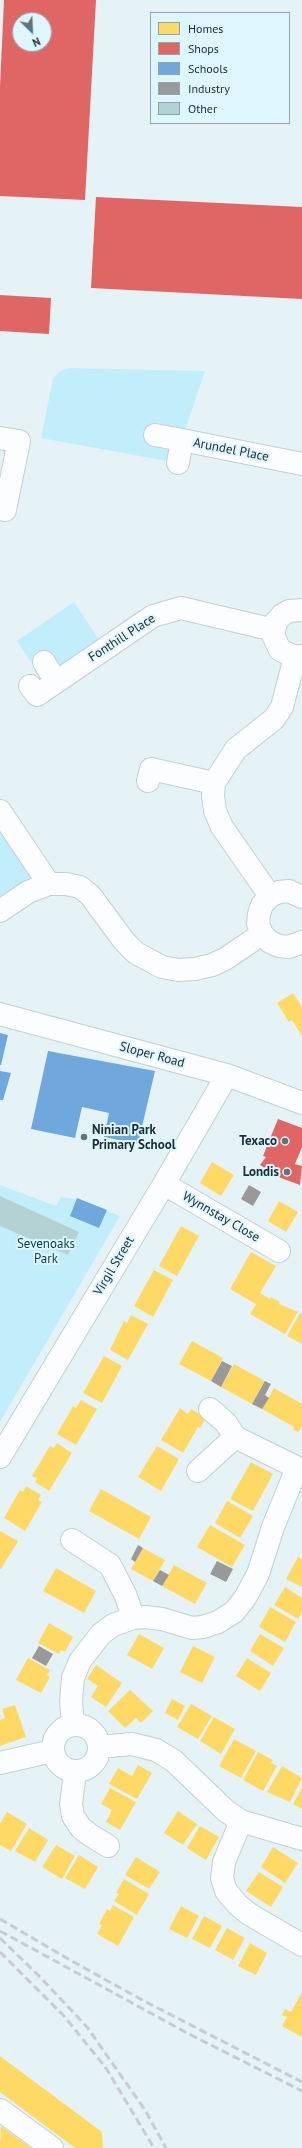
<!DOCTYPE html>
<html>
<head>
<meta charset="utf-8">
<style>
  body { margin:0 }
  #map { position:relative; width:302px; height:2148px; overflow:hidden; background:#e5f3f7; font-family:"PT Sans",sans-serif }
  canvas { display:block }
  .legend { position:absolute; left:150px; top:12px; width:140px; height:112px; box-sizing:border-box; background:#def7fe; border:1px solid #90a6ac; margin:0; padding:5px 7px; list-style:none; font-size:12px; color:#1c2c31 }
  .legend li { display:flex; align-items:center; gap:8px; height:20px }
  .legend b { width:20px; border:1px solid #90a6ac }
  .north { position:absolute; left:12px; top:12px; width:40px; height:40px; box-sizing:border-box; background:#def7fe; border:1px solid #90a6ac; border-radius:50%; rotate:156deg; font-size:11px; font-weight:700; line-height:16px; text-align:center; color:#1c2c31 }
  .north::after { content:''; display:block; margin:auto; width:14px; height:18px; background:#627276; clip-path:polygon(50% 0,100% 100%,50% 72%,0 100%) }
</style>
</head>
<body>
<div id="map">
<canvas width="302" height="2148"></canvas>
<ul class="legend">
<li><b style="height:11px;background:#ffd966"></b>Homes</li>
<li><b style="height:11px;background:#e06666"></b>Shops</li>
<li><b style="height:11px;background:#6fa8dc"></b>Schools</li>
<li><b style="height:11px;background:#999"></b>Industry</li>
<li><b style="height:11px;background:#b4d1d3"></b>Other</li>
</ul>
<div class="north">N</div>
</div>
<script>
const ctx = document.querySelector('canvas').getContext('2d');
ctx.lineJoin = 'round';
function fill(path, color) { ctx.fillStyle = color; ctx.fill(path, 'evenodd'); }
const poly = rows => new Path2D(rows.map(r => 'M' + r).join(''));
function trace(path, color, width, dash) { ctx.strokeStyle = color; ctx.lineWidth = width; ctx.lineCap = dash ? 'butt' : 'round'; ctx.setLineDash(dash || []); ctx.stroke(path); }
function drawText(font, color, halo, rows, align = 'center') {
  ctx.font = font + ' "PT Sans",sans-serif'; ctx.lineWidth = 4; ctx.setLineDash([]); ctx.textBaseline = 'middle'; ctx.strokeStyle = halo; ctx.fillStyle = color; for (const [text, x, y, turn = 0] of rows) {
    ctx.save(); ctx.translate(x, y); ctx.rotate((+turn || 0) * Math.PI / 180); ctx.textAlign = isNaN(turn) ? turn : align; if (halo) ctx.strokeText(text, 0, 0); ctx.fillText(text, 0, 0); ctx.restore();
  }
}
fill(poly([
  [70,368,205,371,182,440,178,463,41,438,53,379,60,371],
  [74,602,105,649,56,682,35,668,17,641],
  [0,811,49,884,0,911],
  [0,1185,56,1206,61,1197,75,1199,120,1216,0,1422]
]), '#c2eefb');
fill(poly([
  [293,993,302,1007,302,1036,292,1020,289,1022,277,1003],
  [212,1162,234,1175,221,1196,200,1183],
  [279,1201,298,1212,286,1232,268,1221],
  [181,1226,199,1236,177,1276,159,1266],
  [251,1252,276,1266,260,1293,270,1299,271,1297,280,1302,279,1304,298,1312,285,1334,250,1314,256,1304,230,1289],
  [154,1270,173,1280,153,1317,134,1306],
  [300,1313,302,1314,302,1344,287,1336],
  [131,1315,148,1324,128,1360,110,1350,124,1321,127,1323],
  [192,1341,223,1358,211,1381,179,1364],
  [104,1356,122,1366,102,1403,83,1393],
  [234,1364,265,1381,252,1404,221,1387],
  [274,1388,302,1404,302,1426,298,1432,293,1430,294,1427,262,1409],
  [81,1400,97,1409,76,1445,57,1434,73,1406,76,1408],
  [180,1408,188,1414,191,1409,206,1418,200,1428,198,1427,183,1453,161,1440],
  [57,1443,72,1453,49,1491,35,1482,37,1478,32,1476,50,1446,54,1448],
  [157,1446,179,1459,161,1491,138,1477],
  [251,1462,273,1474,253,1511,230,1499],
  [26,1486,41,1495,38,1500,42,1502,25,1531,4,1518,20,1490,23,1492],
  [101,1489,151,1517,139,1539,89,1511],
  [227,1501,253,1516,240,1538,215,1523],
  [210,1525,245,1545,232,1567,197,1547],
  [0,1531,18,1541,1,1569,0,1569],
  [143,1548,165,1560,153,1581,131,1569],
  [298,1557,302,1559,302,1587,286,1579],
  [174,1565,207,1583,195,1604,162,1586],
  [56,1568,96,1591,84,1613,43,1591],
  [285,1587,302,1598,302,1612,298,1619,274,1605],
  [270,1607,296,1622,285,1642,259,1627],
  [49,1623,73,1637,65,1652,61,1650,59,1654,38,1643],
  [139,1634,164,1648,152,1669,127,1655],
  [260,1634,284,1648,273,1666,250,1651],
  [193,1646,215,1657,202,1683,180,1672],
  [28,1658,50,1670,47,1675,50,1677,41,1693,16,1680],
  [247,1658,271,1673,260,1691,236,1676],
  [96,1665,122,1683,106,1707,91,1697,98,1686,87,1679],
  [130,1690,153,1711,141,1723,136,1718,125,1728,108,1711],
  [172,1699,185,1706,178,1720,165,1713],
  [191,1704,212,1716,198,1739,177,1727],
  [15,1705,26,1737,0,1746,0,1720,5,1718,2,1709],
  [214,1717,235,1729,221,1754,200,1741],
  [234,1739,256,1751,241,1778,219,1766],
  [258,1752,273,1760,271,1763,277,1766,263,1791,243,1780],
  [138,1765,152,1773,137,1799,109,1784,118,1768,132,1776],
  [282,1766,302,1778,290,1802,267,1792],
  [110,1788,136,1802,120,1830,106,1822,112,1810,101,1804],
  [302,1788,302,1809,293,1804],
  [178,1811,197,1824,183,1845,164,1833],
  [7,1812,27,1824,11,1851,0,1845,0,1824],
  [200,1826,219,1837,206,1860,187,1848],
  [29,1828,48,1840,35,1862,15,1851],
  [56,1845,75,1856,62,1879,42,1867],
  [273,1847,298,1863,285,1883,261,1867],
  [79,1855,98,1867,85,1889,65,1878],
  [136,1857,160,1872,149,1889,125,1875],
  [259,1872,283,1887,271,1907,246,1891],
  [124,1879,149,1894,137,1915,114,1901,119,1894,116,1893],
  [113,1905,134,1917,118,1946,97,1934,102,1925,99,1924,107,1909,110,1911],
  [181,1906,199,1916,187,1938,169,1929],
  [204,1916,222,1926,210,1948,192,1939],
  [227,1928,245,1938,233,1960,215,1950],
  [250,1943,267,1953,256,1975,238,1966],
  [302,1992,302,2037,282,2026,287,2017,282,2015,285,2009,291,2012],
  [0,2056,102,2132,103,2148,75,2148,0,2092],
  [1,2126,31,2148,0,2148]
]), '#ffd966');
fill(poly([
  [4,0,96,0,85,200,0,196,0,86],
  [20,20,44,20,44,44,20,44],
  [96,197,302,207,302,299,91,288],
  [0,295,51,298,49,334,0,331],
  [278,1119,302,1128,302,1147,295,1164,302,1166,300,1185,281,1178,260,1165,266,1157,263,1156]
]), '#e06666');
fill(poly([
  [0,1033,8,1035,1,1065,0,1065],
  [48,1051,155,1071,138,1144,104,1137,109,1113,82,1107,75,1138,31,1129],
  [0,1071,11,1073,3,1100,0,1100],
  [77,1198,107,1210,99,1228,70,1216]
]), '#6fa8dc');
fill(poly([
  [249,1185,261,1192,253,1206,241,1199],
  [222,1361,232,1366,221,1387,211,1381],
  [265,1381,271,1384,265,1395,269,1398,262,1409,252,1404],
  [138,1545,143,1548,135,1562,131,1559],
  [217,1561,233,1569,226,1582,210,1574],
  [160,1570,169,1575,162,1586,153,1581],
  [39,1646,53,1654,46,1666,32,1658]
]), '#999');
fill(poly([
  [0,1196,79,1232,68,1255,0,1226]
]), '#b4d1d3');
const minor = poly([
  [155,435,182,440],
  [0,438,19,441,5,510,0,509],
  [178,463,182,440,302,464],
  [302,610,289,611,282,615,276,622,273,635,280,650,295,657,302,656],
  [44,662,56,682],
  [30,686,37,695,153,616,181,608,274,630],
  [148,781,151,769,214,783],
  [0,811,49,884,28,892,0,911],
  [49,884,66,884,80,887,90,895,124,941,136,953,162,967,178,970,195,969,212,965,225,959,262,934],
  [270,896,222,827,215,811,213,796,214,783,236,749,274,719,282,707,295,657],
  [302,897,289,891,279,892,270,896,262,905,259,914,258,924,262,934,270,942,279,946,289,947,302,942],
  [0,1014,227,1075,302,1103],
  [164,1184,279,1251],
  [210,1409,226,1423,235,1437,302,1470],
  [0,1457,164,1184,227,1075],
  [198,1471,235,1437],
  [72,1540,110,1565,126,1596,133,1618],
  [73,1724,71,1701,73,1678,80,1661,101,1634,113,1625,133,1618,146,1617,162,1619,192,1628,203,1627,218,1622,234,1612,245,1598,258,1574,273,1527,297,1468],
  '53 1748a23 23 0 1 1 46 0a23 23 0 1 1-46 0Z',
  [100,1747,132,1744,156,1750,174,1761,226,1811,241,1821,302,1839],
  [0,1763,52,1751],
  [75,1772,71,1804,73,1816,81,1828,90,1835,108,1846],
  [241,1821,224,1862,222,1878,226,1891,238,1905,249,1914,302,1945],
  [0,2110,52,2148]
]);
trace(minor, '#c1d0d5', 24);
trace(minor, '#fbfdfe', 22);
trace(poly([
  [0,1919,70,1960,144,2001,302,2082],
  [0,1931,189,2034,302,2091],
  [0,1938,41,1978,87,2027,145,2110,166,2148],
  [0,1952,64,2016,106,2068,154,2148]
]), '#c7cccd', 3, [8, 4]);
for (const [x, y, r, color] of [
  [84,1137,4,"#627276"],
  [285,1141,4,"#627276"],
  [287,1172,4,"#627276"]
]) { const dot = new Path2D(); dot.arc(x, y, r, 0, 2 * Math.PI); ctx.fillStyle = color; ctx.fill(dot); trace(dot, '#def7fe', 1.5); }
drawText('13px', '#1c2c31', '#def7fe', [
  ["Arundel Place",231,450,11],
  ["Fonthill Place",122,638,-33],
  ["Sloper Road",152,1055,15],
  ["Wynnstay Close",221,1217,30],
  ["Virgil Street",114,1266,-59]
]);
drawText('bold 13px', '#1c2c31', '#def7fe', [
  ["Ninian Park",92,1130,"left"],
  ["Primary School",92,1145,"left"],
  ["Texaco",277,1141],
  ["Londis",279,1172]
], 'right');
drawText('13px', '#10414d', '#def7fe', [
  ["Sevenoaks",46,1244],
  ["Park",46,1259]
]);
</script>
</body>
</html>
